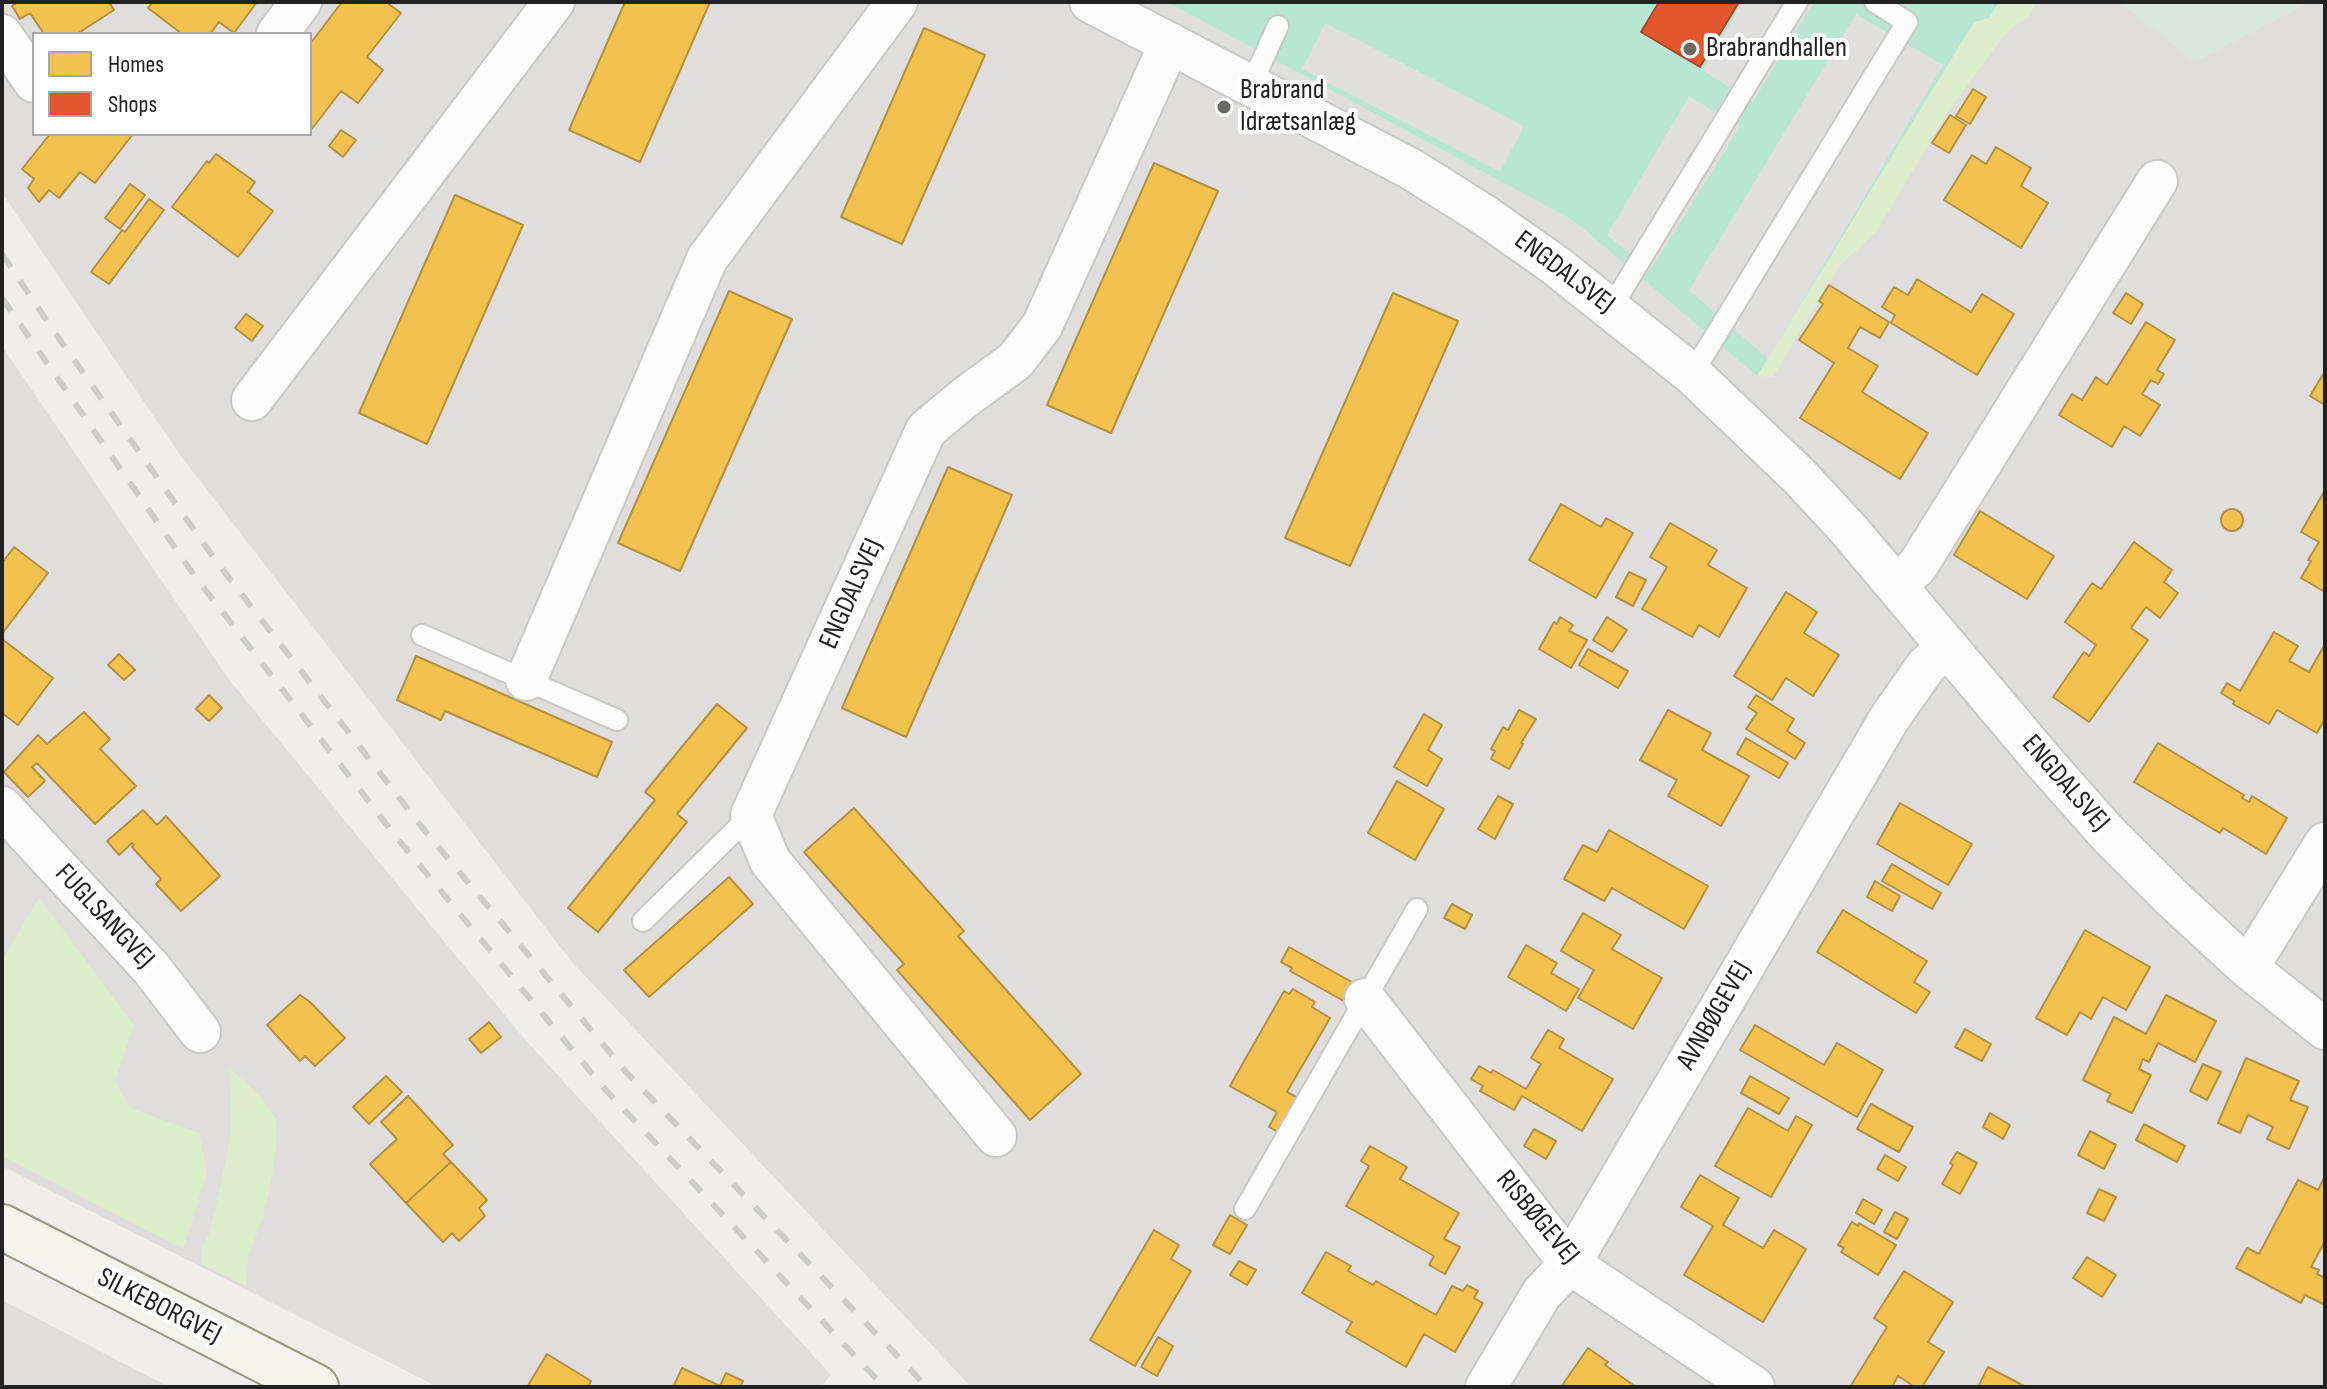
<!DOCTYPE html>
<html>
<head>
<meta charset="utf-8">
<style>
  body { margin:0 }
  #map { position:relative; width:2327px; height:1389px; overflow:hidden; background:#f0eeeb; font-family:"Sofia Sans Condensed",sans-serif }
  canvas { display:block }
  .frame { position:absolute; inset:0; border:4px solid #222; pointer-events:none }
  .legend { position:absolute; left:32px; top:32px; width:280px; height:104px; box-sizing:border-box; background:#fff; border:2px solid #a7a7a7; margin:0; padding:10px 14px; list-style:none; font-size:24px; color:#222 }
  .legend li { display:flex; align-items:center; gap:16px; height:40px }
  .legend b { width:40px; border:2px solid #a7a7a7 }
</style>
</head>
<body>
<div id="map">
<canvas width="2327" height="1389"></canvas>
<div class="frame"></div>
<ul class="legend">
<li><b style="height:22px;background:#f2c14e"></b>Homes</li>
<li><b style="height:22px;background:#e4572e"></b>Shops</li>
</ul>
</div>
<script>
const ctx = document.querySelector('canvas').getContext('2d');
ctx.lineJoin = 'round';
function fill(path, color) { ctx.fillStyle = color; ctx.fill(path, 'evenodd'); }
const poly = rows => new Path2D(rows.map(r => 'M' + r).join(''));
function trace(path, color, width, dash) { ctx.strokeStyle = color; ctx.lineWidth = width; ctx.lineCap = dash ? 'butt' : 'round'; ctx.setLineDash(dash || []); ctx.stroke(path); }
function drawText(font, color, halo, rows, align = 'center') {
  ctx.font = font + ' "Sofia Sans Condensed",sans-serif'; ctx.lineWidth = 8; ctx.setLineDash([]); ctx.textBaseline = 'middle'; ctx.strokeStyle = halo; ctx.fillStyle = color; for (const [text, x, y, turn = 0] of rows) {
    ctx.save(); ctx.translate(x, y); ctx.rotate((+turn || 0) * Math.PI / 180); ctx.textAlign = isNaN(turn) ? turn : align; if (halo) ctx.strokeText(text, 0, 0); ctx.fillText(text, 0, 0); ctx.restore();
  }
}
fill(poly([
  [2,2,1167,2,1574,221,1757,376,1974,21,1989,18,1999,2,2121,2,2195,61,2309,2,2325,2,2325,1387,971,1387,572,962,180,455,2,193],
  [34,34,310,34,310,134,34,134],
  [2,346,227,677,521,1035,831,1375,820,1387,438,1387,2,1166],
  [2,1300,169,1387,2,1387]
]), '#dfdedc');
fill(poly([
  [1999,2,2037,2,2028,17,2006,33,1948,112,1876,232,1839,267,1773,377,1757,376,1974,21,1989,18],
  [39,897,134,1025,115,1081,130,1108,199,1133,207,1174,183,1249,2,1156,2,961],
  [229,1067,261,1097,276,1119,277,1138,273,1173,264,1213,248,1259,246,1286,201,1264,201,1251,210,1231,222,1179,231,1128]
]), '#ddeccb');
fill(poly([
  [2121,2,2309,2,2195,61]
]), '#d9e6de');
fill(poly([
  [1167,2,1999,2,1989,18,1974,22,1757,376,1574,221]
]), '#b7e6d2');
fill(poly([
  [1743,2,1814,2,1753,102,1702,70],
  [1856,14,1943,65,1768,359,1689,290],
  [1325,23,1524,126,1500,172,1302,69],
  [1689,96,1740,127,1650,271,1607,235]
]), '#e0dfde');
const homes = poly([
  [18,2,109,2,114,10,77,34,44,34,30,13,20,19,12,6,18,2],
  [153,2,257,2,234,33,219,22,210,34,182,34,148,8,153,2],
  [342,2,386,2,401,13,367,57,383,70,358,103,341,91,311,130,310,44,342,2],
  [625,2,710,2,640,162,569,130,625,2],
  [924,28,985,55,902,244,841,217,924,28],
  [1973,89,1986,97,1970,124,1956,116,1973,89],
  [1950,115,1966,125,1949,153,1932,143,1950,115],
  [341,130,356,140,343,157,329,146,341,130],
  [50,134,133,134,95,183,80,172,59,198,49,190,39,202,28,188,34,179,22,169,50,134],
  [1996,147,2031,168,2021,186,2048,203,2021,248,1944,200,1972,155,1986,164,1996,147],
  [216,154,255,182,248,192,273,211,238,257,172,207,207,161,209,163,216,154],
  [1154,163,1218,191,1111,433,1047,405,1154,163],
  [130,184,145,195,120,229,105,218,130,184],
  [455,195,523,225,427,444,359,413,455,195],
  [149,199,164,210,109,284,91,272,122,230,125,232,149,199],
  [1917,279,1971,312,1982,294,2014,314,1977,375,1891,323,1895,315,1882,307,1894,287,1908,295,1917,279],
  [1829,285,1889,322,1880,338,1860,327,1848,348,1878,366,1862,392,1928,433,1900,479,1800,418,1834,363,1799,340,1823,304,1819,301,1829,285],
  [729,291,792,319,680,571,618,543,729,291],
  [1393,293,1458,321,1350,566,1285,538,1393,293],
  [2126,293,2143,304,2131,324,2113,313,2126,293],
  [246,314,263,326,252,341,235,328,246,314],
  [2146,322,2175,340,2157,370,2164,374,2158,384,2151,380,2142,394,2160,405,2140,436,2124,426,2112,447,2059,415,2072,394,2082,400,2096,377,2107,385,2146,322],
  [2325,371,2325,405,2310,396,2325,371],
  [948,467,1012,495,906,737,842,708,948,467],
  [2325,490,2325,592,2301,578,2311,561,2308,560,2319,542,2301,532,2325,490],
  [1561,504,1601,527,1606,518,1633,533,1596,598,1529,560,1561,504],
  '2221 520a11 11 0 1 1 22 0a11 11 0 1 1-22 0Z',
  [1980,511,2054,556,2027,599,1954,555,1980,511],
  [1670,523,1717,550,1708,565,1747,588,1719,637,1699,625,1692,637,1642,609,1667,567,1650,557,1670,523],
  [2134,542,2172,570,2164,582,2178,593,2160,618,2146,607,2131,628,2148,640,2089,722,2053,697,2084,652,2089,656,2096,645,2065,622,2092,583,2101,589,2134,542],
  [14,547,48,573,2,634,2,563,14,547],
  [1629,572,1646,580,1633,606,1616,597,1629,572],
  [1786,592,1817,612,1804,633,1839,655,1813,696,1786,678,1772,700,1734,676,1786,592],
  [1560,617,1573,625,1569,631,1587,640,1571,668,1539,649,1554,622,1557,624,1560,617],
  [1607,617,1627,630,1612,652,1593,640,1607,617],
  [2274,632,2298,646,2289,661,2309,672,2325,644,2325,719,2317,733,2277,710,2269,724,2233,704,2234,701,2221,693,2227,683,2240,691,2274,632],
  [2,639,53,678,18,725,2,713,2,639],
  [1588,649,1628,671,1618,688,1579,665,1588,649],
  [119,654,135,670,124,680,108,665,119,654],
  [416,656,612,742,597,777,445,711,441,720,397,700,416,656],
  [209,695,222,708,209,721,196,709,209,695],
  [1756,695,1794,719,1787,731,1805,743,1795,759,1746,729,1757,713,1748,707,1756,695],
  [717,704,747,728,677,814,687,822,598,932,568,908,655,800,645,792,717,704],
  [1519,710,1536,719,1521,743,1523,744,1509,769,1491,759,1495,751,1491,749,1503,727,1508,730,1519,710],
  [1668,710,1711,733,1702,750,1749,776,1721,826,1668,796,1677,780,1640,760,1668,710],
  [84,712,110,739,100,749,136,786,95,824,37,763,32,767,45,781,28,797,4,772,38,735,47,744,84,712],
  [1424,714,1442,725,1428,750,1442,759,1427,786,1394,767,1424,714],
  [1746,738,1788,763,1779,778,1737,754,1746,738],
  [2158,743,2244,795,2242,798,2249,802,2252,796,2287,818,2266,854,2223,828,2220,833,2134,782,2158,743],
  [1397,781,1444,809,1415,860,1368,833,1397,781],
  [1498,796,1513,804,1495,839,1478,829,1498,796],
  [1900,803,1972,844,1948,885,1877,844,1900,803],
  [854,808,964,931,958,936,1081,1074,1030,1120,897,970,904,964,804,852,854,808],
  [143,810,157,825,166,816,220,876,181,911,156,884,161,879,132,847,134,845,132,843,119,855,107,841,143,810],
  [1609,830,1708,886,1684,929,1612,888,1604,901,1564,879,1583,845,1597,852,1609,830],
  [1892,864,1941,893,1932,909,1882,881,1892,864],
  [729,877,753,904,649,997,624,970,729,877],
  [1875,881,1900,896,1892,911,1867,897,1875,881],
  [1452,904,1472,915,1465,929,1444,918,1452,904],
  [1843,910,1927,961,1914,982,1930,992,1916,1013,1817,952,1843,910],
  [1583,913,1621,935,1612,949,1662,978,1633,1029,1578,998,1594,970,1561,951,1583,913],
  [2085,930,2150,967,2126,1010,2103,997,2091,1019,2080,1012,2067,1035,2036,1018,2085,930],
  [1526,945,1557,963,1551,973,1579,989,1566,1011,1508,977,1526,945],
  [1289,947,1359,986,1349,1004,1290,971,1292,968,1281,962,1289,947],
  [1293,989,1315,1002,1312,1007,1330,1018,1287,1092,1298,1098,1278,1132,1269,1127,1277,1112,1230,1086,1284,991,1289,994,1293,989],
  [300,995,310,1002,345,1038,315,1066,305,1056,300,1061,267,1025,300,995],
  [2166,995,2216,1021,2195,1062,2158,1043,2149,1062,2143,1059,2139,1069,2151,1075,2132,1113,2107,1101,2111,1094,2083,1080,2114,1017,2146,1034,2166,995],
  [489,1022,501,1037,481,1053,469,1039,489,1022],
  [1755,1025,1824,1065,1837,1043,1883,1070,1857,1117,1740,1050,1755,1025],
  [1965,1029,1991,1044,1982,1061,1955,1047,1965,1029],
  [1548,1030,1564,1039,1559,1048,1613,1079,1582,1131,1522,1096,1514,1110,1480,1091,1483,1086,1471,1079,1479,1066,1491,1073,1493,1070,1526,1089,1541,1064,1531,1058,1548,1030],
  [2246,1058,2299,1081,2290,1100,2308,1107,2289,1149,2267,1139,2273,1127,2248,1115,2240,1133,2218,1123,2246,1058],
  [2203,1064,2221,1072,2207,1100,2190,1091,2203,1064],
  [386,1076,402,1092,369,1124,353,1107,386,1076],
  [1750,1076,1789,1098,1779,1114,1741,1093,1750,1076],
  [408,1096,453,1145,443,1154,451,1162,406,1203,370,1164,397,1139,381,1122,408,1096],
  [1871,1104,1913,1127,1899,1152,1857,1129,1871,1104],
  [1748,1108,1788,1131,1796,1116,1812,1125,1771,1197,1715,1166,1748,1108],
  [1990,1113,2010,1125,2003,1139,1983,1127,1990,1113],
  [2144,1124,2185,1146,2177,1162,2136,1140,2144,1124],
  [1534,1129,1556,1141,1546,1159,1524,1146,1534,1129],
  [2090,1131,2116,1145,2104,1169,2078,1155,2090,1131],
  [1370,1146,1407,1167,1400,1179,1459,1213,1444,1239,1460,1247,1445,1274,1429,1265,1434,1256,1346,1206,1369,1166,1361,1161,1370,1146],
  [1957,1152,1977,1163,1960,1194,1942,1184,1953,1165,1950,1163,1957,1152],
  [1885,1155,1906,1167,1898,1181,1877,1169,1885,1155],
  [451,1162,487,1200,479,1208,485,1216,459,1241,452,1233,443,1242,406,1203,451,1162],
  [1700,1175,1739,1198,1723,1225,1763,1248,1774,1230,1806,1249,1763,1322,1684,1275,1713,1226,1681,1207,1700,1175],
  [2325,1176,2325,1241,2311,1267,2319,1270,2317,1274,2325,1278,2325,1300,2323,1304,2305,1295,2301,1303,2236,1268,2247,1248,2259,1254,2298,1180,2318,1190,2325,1176],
  [2099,1189,2116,1197,2104,1221,2087,1213,2099,1189],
  [1863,1199,1882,1210,1874,1224,1856,1213,1863,1199],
  [1895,1212,1908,1219,1897,1239,1884,1232,1895,1212],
  [1230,1215,1247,1225,1230,1254,1213,1245,1230,1215],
  [1852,1222,1858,1226,1859,1223,1896,1245,1878,1275,1841,1252,1844,1248,1838,1245,1852,1222],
  [1154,1230,1179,1245,1171,1259,1191,1271,1135,1366,1090,1340,1154,1230],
  [1326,1252,1351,1266,1348,1271,1373,1285,1376,1281,1436,1315,1452,1286,1463,1291,1467,1285,1478,1291,1474,1298,1483,1303,1455,1352,1424,1334,1406,1367,1346,1332,1352,1322,1302,1293,1326,1252],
  [2087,1257,2116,1275,2102,1297,2073,1278,2087,1257],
  [1239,1261,1256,1270,1247,1285,1230,1275,1239,1261],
  [1904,1271,1953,1302,1928,1342,1944,1352,1922,1387,1915,1387,1898,1376,1892,1387,1850,1387,1887,1327,1874,1318,1904,1271],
  [1158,1337,1173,1346,1157,1376,1141,1367,1158,1337],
  [1588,1348,1608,1362,1605,1365,1636,1387,1561,1387,1588,1348],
  [547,1354,591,1381,588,1387,527,1387,547,1354],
  [1988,1367,2026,1387,1978,1387,1988,1367],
  [682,1368,720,1386,726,1373,743,1381,740,1387,673,1387,682,1368]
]);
fill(homes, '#f2c14e');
trace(homes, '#b49141', 2);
const shops = poly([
  [1659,2,1739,2,1700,67,1641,32,1659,2]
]);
fill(shops, '#e4572e');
trace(shops, '#aa472a', 2);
const service = poly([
  [1251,85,1278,26],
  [1611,308,1797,2],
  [1692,374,1907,22,1875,2],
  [422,635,617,720],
  [643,921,751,815],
  [1245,1209,1417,909]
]);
const minor = poly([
  [1090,2,1411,169,1484,215,1555,265,1692,374,1799,476,1849,530,2046,764,2107,833,2173,899,2248,968,2325,1029],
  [277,34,301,2],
  [2,35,34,82],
  [252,400,554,2],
  [1897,586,1918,565,2157,181],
  [526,680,707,259,897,2],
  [2,807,151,968,200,1032],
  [2248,968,2325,843],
  [1365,999,1570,1264,1754,1387],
  [996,1136,770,861,751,815,926,430,963,399,1015,361,1042,326,1170,43],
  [1486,1387,1542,1293,1570,1264,1889,719,1926,666,1947,647]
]);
const secondary = poly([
  [2,1227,316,1387]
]);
trace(service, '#c9c8c7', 24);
trace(minor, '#c9c8c7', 44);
trace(secondary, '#999a82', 48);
trace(service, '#fdfcfc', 20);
trace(minor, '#fdfcfc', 40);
trace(secondary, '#f4f4ed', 44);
trace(poly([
  [2,254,53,330,216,561,421,826,627,1073,927,1387],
  [2,298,194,575,397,838,604,1088,884,1387]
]), '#ccc', 6, [16, 16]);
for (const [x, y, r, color] of [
  [1690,49,8,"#6a6968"],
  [1224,107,8,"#6a6968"]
]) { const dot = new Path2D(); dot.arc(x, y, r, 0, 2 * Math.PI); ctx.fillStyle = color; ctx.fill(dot); trace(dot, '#fff', 3); }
drawText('28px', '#222', '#fff', [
  ["Brabrandhallen",1706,49],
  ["Brabrand",1240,91],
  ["Idrætsanlæg",1240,123]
], 'left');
drawText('28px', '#222', '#fff', [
  ["ENGDALSVEJ",1564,273,37],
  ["ENGDALSVEJ",852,594,-66],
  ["ENGDALSVEJ",2065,784,49],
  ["FUGLSANGVEJ",104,917,47],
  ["AVNBØGEVEJ",1715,1016,-60],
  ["RISBØGEVEJ",1537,1218,50],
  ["SILKEBORGVEJ",159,1307,27]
]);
</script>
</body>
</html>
